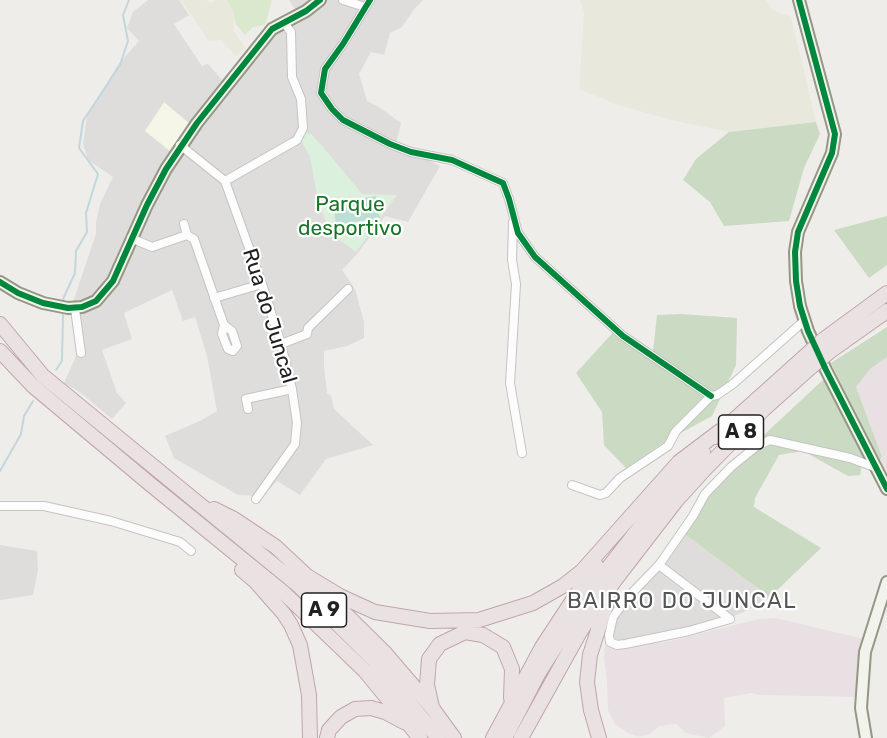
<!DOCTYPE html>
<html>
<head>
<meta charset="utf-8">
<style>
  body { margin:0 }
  canvas { display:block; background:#efedea }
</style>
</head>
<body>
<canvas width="887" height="738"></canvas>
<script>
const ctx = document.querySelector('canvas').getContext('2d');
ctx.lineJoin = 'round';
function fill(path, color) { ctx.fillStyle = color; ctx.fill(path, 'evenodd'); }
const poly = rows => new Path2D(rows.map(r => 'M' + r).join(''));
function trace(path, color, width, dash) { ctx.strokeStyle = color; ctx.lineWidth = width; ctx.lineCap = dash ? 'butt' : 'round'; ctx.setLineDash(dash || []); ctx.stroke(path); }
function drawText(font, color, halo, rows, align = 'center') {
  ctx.font = font + ' Rubik,sans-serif'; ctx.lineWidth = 4.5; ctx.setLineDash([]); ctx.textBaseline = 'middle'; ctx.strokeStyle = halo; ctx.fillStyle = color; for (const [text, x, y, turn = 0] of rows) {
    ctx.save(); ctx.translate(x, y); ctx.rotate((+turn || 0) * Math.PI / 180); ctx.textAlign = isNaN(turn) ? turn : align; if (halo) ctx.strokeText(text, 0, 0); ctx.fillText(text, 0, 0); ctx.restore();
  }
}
fill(poly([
  [148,0,179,0,189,15,174,24,202,66,208,64,222,80,256,41,296,11,289,0,423,0,415,8,402,27,390,33,384,55,371,52,359,74,367,101,379,107,401,123,396,144,440,166,408,222,385,216,358,253,342,270,355,289,364,322,364,338,347,346,324,351,324,366,327,393,331,396,334,409,373,445,326,459,300,495,277,481,263,496,238,495,174,458,165,436,200,421,217,411,207,356,195,317,183,321,172,290,124,313,132,339,102,350,117,393,126,403,112,419,81,393,64,383,76,356,73,302,96,234,96,223,100,204,113,177,88,160,83,144,87,117,117,66,139,41,127,28,133,12],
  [683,533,770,597,748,610,722,621,617,642,613,637,612,628,615,618],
  [0,545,37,551,38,570,33,595,0,600]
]), '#dedddb');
fill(poly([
  [887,357,887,480,877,468,882,457,856,387,870,369],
  [776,618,868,640,862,697,760,695,751,693,724,698,725,726,709,738,686,733,676,724,659,726,650,734,639,737,628,733,615,724,608,710,607,682,604,658,605,646,611,647,666,642,759,619]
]), '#e8e0e3');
fill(poly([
  [164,102,190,124,171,152,145,131]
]), '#f5f5e8');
fill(poly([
  [181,0,206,0,211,3,217,0,227,0,234,12,234,31,246,48,235,56,222,40,209,41],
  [580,0,766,0,773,10,791,17,816,122,729,132,675,121,618,105,579,89,584,13]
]), '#e8e8dc');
fill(poly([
  [227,0,272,0,265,25,253,27,245,35,235,23,234,12]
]), '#dae8cd');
fill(poly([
  [816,122,820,134,804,168,789,221,724,226,710,202,683,180,696,159,729,132],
  [887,216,887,265,869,278,834,230],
  [681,314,737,318,736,365,712,416,666,441,626,468,604,445,602,412,576,373,618,327,653,351,657,315],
  [887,327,887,357,870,369,856,387,882,457,879,461,831,363],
  [825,378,864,455,860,475,848,476,803,451,779,455,755,498,754,507,821,548,770,597,683,533,707,488]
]), '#cadac3');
fill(poly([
  [305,133,311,134,323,147,362,194,397,195,356,252,329,232,318,200,310,156,301,141]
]), '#dcf1dd');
fill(poly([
  [376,196,380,218,336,225,333,203]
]), '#bbe0d3');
trace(poly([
  [63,299,75,273,76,251,87,232,86,213,98,174,79,148,83,121,120,65,128,41,123,15,129,0],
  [56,370,62,361,63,315],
  [0,471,21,434,24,416,33,401]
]), '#c2d6dd', 2);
const street = poly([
  [343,0,365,7],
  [370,0,343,44,325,69,321,93,332,109,343,120,390,144,411,152,452,160,503,183,509,199,518,233,535,257,623,336,711,396],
  [180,145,225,181,262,284,281,344,292,389,297,423,295,444,256,499],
  [225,181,297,140,303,128,301,99,292,77,291,32,284,23],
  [513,222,512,260,516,284,510,383,522,453],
  [184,224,187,235,194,239,224,325,222,334,228,349,233,351,237,346,232,331,224,325],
  [131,238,152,247,187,235],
  [214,298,262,284],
  [75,309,81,353],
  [281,344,307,334,308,328,348,289],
  [248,409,246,399,292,389],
  [572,485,600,495,606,493,620,478,668,446,676,431,711,396,717,395,733,384,805,320],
  [0,506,44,506,111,521,180,542,191,551],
  [659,565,626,599,613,617,609,635,610,642,617,645,625,644,689,631,730,619],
  [730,619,659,565,693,516,705,494,731,467,758,445,770,440,850,458,877,468]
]);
const secondary = poly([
  [799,0,835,134,832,153,798,232,795,252,796,281,800,306,808,331,826,370,887,489],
  [0,282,18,293,43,303,68,308,82,307,96,301,113,281,147,205,166,169,197,123,272,29,306,11,320,0],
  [866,738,861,708,865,652,887,582]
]);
const highway = poly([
  [0,324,43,376,298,585,375,661,438,738],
  [823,340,887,293],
  [0,351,33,386,150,484,284,593,365,671,420,738],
  [829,352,887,311],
  [715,437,803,358],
  [214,509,234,519,276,547,307,576,385,653,433,709,454,738],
  [242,570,256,582,284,614,291,625,300,645,309,695,310,738],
  [307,576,340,596,375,612,430,621,479,620,533,603,563,586,582,571,679,462,720,431],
  [432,707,427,685,429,659,440,644,465,632,483,635,503,647,512,669,511,698],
  [327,738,329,730,341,717,355,709,371,708,385,712,404,722],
  [493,738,542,647,596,565],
  [505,738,538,674,596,583,666,494,703,452],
  [521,738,581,630,615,580,676,501,705,469,764,409,811,367],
  [599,738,591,710,587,682,590,655,608,599]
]);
trace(street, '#c5c4c2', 10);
trace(secondary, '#949784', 14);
trace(highway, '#c1a5ab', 16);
trace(street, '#fdfcfc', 8);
trace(secondary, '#f2f3ed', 10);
trace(highway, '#eae2e2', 14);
const highwayBridge = poly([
  [803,358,823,340],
  [811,367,829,352]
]);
trace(highwayBridge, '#c1a5ab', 16, []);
trace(highwayBridge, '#eae2e2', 14);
trace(poly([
  [370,0,343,44,325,69,321,93,332,109,343,120,390,144,411,152,452,160,503,183,509,199,518,233,535,257,623,336,711,396],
  [799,0,835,134,832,153,798,232,795,252,796,281,800,306,808,331,826,370,887,489],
  [0,282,18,293,43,303,68,308,82,307,96,301,113,281,147,205,166,169,197,123,272,29,306,11,320,0]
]), '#00873e', 6);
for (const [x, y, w] of [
  [741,432,45],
  [324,610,45]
]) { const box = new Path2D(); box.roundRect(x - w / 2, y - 17, w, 34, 4.5); ctx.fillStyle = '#fff'; ctx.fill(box); trace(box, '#212121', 1.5); }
drawText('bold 20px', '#212121', null, [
  ["A 8",741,432],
  ["A 9",324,610]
]);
drawText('21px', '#197528', '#fff', [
  ["Parque",350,205],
  ["desportivo",350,229]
]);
drawText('21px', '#212121', '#fff', [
  ["Rua do Juncal",269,316,73]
]);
ctx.letterSpacing = '1.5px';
drawText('22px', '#545454', '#fff', [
  ["BAIRRO DO JUNCAL",682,602]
]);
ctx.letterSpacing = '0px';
</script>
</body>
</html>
